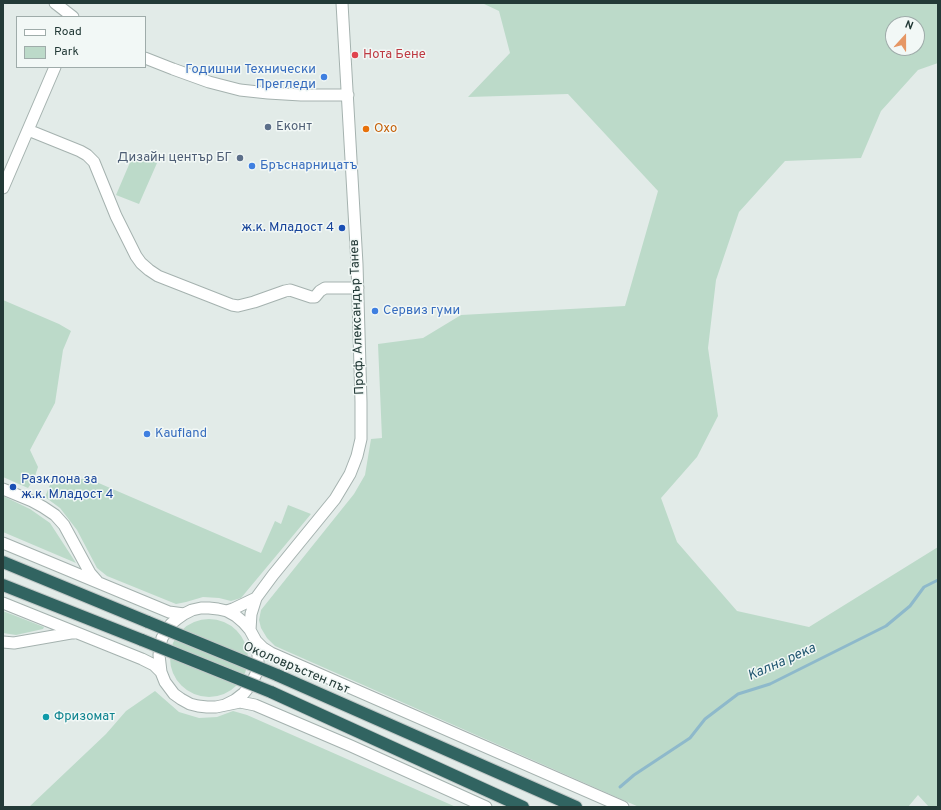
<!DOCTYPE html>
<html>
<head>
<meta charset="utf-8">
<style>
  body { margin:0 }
  #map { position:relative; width:941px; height:810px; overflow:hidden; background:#e2ebe8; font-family:Overpass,sans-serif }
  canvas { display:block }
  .frame { position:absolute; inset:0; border:4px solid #233a37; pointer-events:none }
  .legend { position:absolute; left:16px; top:16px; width:130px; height:52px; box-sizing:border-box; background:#f2f8f6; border:1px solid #9facaa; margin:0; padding:5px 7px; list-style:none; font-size:12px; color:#233a37 }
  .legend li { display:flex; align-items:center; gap:8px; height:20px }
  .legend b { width:20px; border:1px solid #9facaa }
  .north { position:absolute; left:885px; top:16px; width:40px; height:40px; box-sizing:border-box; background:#f2f8f6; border:1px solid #9facaa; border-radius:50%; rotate:21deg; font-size:11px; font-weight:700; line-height:16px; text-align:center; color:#233a37 }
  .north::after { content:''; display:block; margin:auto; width:14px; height:18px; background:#e69764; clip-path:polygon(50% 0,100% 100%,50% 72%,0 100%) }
</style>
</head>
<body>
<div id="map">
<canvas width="941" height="810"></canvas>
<div class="frame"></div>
<ul class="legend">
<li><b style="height:5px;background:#fff"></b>Road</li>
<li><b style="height:11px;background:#bcdac9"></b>Park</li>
</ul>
<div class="north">N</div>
</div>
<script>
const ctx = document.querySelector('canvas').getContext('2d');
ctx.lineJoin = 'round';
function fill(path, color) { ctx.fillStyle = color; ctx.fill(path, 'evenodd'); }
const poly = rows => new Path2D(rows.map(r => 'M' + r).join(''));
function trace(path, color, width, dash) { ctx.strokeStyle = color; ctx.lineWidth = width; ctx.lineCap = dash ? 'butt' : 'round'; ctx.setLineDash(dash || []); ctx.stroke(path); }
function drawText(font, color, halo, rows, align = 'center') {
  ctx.font = font + ' Overpass,sans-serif'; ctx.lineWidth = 3; ctx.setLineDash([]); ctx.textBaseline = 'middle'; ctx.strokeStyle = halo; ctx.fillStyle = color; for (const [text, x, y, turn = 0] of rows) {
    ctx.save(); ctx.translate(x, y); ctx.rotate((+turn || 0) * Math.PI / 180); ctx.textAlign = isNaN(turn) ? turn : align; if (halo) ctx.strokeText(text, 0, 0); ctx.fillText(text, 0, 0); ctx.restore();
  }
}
fill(poly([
  [482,3,938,3,938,63,918,70,881,111,861,158,785,161,739,212,716,280,708,348,718,416,697,457,661,498,677,542,737,611,809,627,938,547,938,807,929,807,918,795,908,807,639,807,275,646,267,638,261,628,259,620,261,610,354,494,365,475,371,439,382,438,378,344,423,338,461,315,625,306,658,191,568,94,468,97,510,53,499,11],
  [893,24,917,24,917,48,893,48],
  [134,153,157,163,139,204,116,195],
  [3,300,59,324,71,331,63,350,55,403,30,450,38,467,34,479,28,488,3,477],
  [87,478,261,553,275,521,281,524,288,505,311,514,241,598,231,601,219,598,203,597,186,602,176,604,107,576,97,568,77,530,60,508,45,497,50,485],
  [3,496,30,509,50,523,76,563,3,532],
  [3,611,44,627,43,629,16,635,3,633],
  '170 658a39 39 0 1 1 78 0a39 39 0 1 1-78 0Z',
  [155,691,179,712,199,718,217,717,233,711,247,715,456,807,29,807,106,734,126,711]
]), '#bcdac9');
trace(poly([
  [620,787,634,775,690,738,705,719,738,694,770,684,886,626,910,606,924,587,938,580]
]), '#8eb9cb', 3);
const minor = poly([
  [55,3,73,17],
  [145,58,173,69,209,82,240,90,268,93,301,95,348,95],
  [28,130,80,151,87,155,94,162,116,216,136,256,141,263,149,270,158,276,232,305,238,306,254,302,285,291,290,290,311,297,315,297,320,291,325,288,358,288],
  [3,188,55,67],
  [3,489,32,501,43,507,55,515,64,525,90,573,97,581],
  [3,543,169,612,184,614],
  [3,603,142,659,154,665,161,672],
  [227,611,233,609,256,598],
  [250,630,251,614,256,598,273,575,335,499,350,474,357,456,361,439,361,402,357,264,342,3],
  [256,641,263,648,271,653,623,807],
  [3,642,14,643,71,633,74,633],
  [225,705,235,700,244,693,251,684,256,674,258,663,258,652,256,641,250,630,243,622,236,616,227,611,218,609,209,608,201,608,192,610,184,614,177,619,171,624,162,638,160,646,159,655,161,672,165,682,174,694,181,699,190,704,198,706,207,707,216,707,240,702,255,705,351,746,486,807]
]);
const highway = poly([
  [3,562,148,622],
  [3,585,142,640],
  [277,675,576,807],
  [271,692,523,807]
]);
trace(minor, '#a5b2af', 13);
trace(highway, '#c1c8c7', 14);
trace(minor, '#fff', 11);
trace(highway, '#316461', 12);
const highwayBridge = poly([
  [148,622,277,675],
  [142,640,271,692]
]);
trace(highwayBridge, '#c1c8c7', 14, []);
trace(highwayBridge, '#316461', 12);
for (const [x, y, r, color] of [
  [355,55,4,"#e0444e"],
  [324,77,4,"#3f7fe0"],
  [268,127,4,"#5c6f8a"],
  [366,129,4,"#e8710a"],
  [240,158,4,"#5c6f8a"],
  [252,166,4,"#3f7fe0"],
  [342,228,4,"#1a4fb4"],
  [375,311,4,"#3f7fe0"],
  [147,434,4,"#3f7fe0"],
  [13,487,4,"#1a4fb4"],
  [46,717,4,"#0f9aa8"]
]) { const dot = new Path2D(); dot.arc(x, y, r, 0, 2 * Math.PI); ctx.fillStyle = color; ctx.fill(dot); trace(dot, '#f2f8f6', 1.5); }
drawText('13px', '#be3a42', '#f2f8f6', [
  ["Нота Бене",363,55]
], 'left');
drawText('13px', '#366cbe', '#f2f8f6', [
  ["Годишни Технически",316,70,"right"],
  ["Прегледи",316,85,"right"],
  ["Бръснарницатъ",260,166],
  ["Сервиз гуми",383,311],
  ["Kaufland",155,434]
], 'left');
drawText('13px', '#4e5e75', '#f2f8f6', [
  ["Еконт",276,127],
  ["Дизайн център БГ",232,158,"right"]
], 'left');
drawText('13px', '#c56008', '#f2f8f6', [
  ["Охо",374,129]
], 'left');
drawText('13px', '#164399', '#f2f8f6', [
  ["ж.к. Младост 4",334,228],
  ["Разклона за",21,480,"left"],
  ["ж.к. Младост 4",21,495,"left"]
], 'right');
drawText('13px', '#233a37', '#f2f8f6', [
  ["Проф. Александър Танев",358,317,-92],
  ["Околовръстен път",296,669,23]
]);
drawText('13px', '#0d838f', '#f2f8f6', [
  ["Фризомат",54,717]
], 'left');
drawText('italic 14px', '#225871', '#f2f8f6', [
  ["Кална река",782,663,-24]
]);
</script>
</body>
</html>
